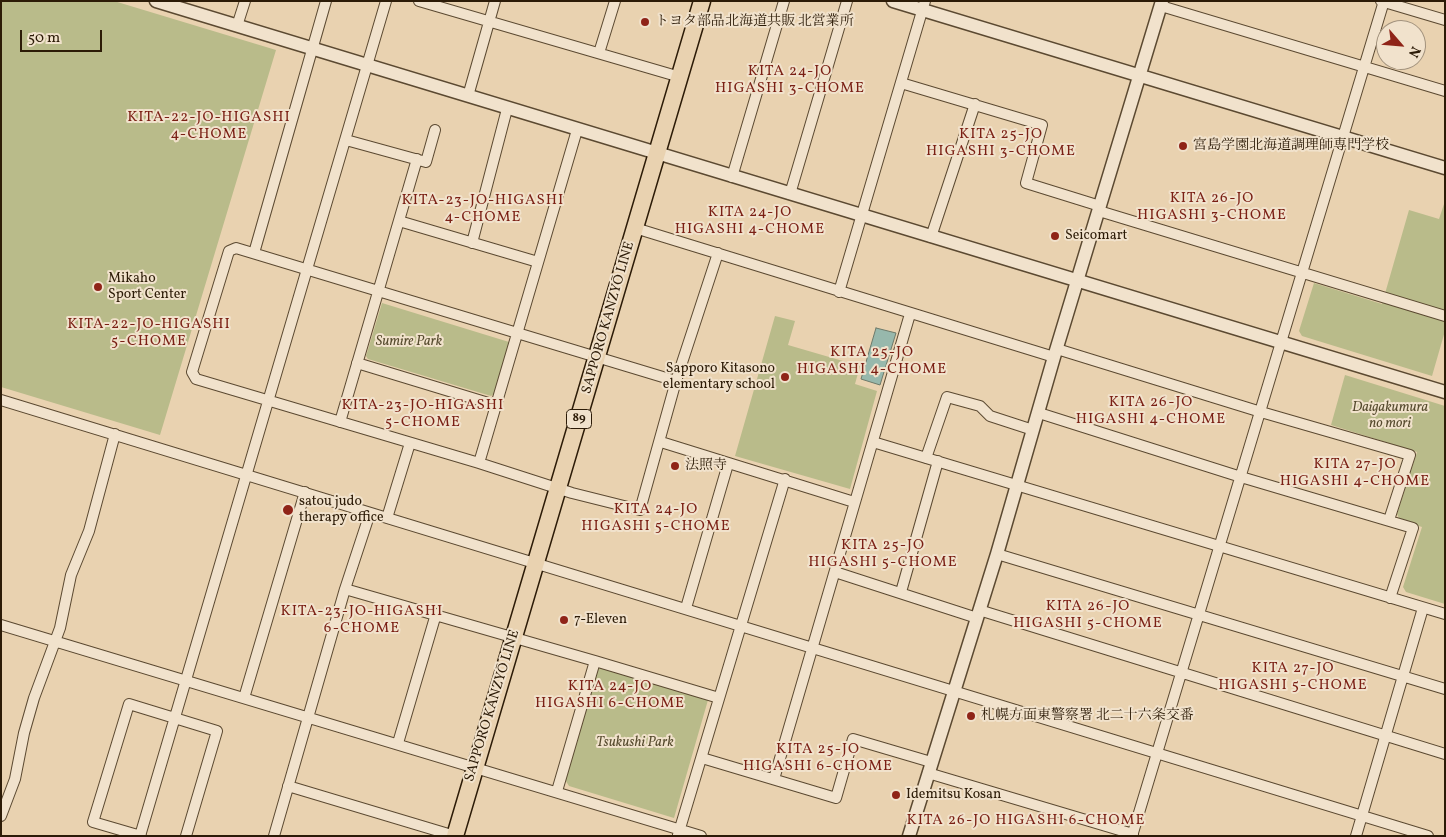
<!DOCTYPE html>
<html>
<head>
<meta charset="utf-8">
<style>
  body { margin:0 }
  #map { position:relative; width:1446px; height:837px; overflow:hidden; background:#e9d2b0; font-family:Vollkorn,serif }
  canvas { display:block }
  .frame { position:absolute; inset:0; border:2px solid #2c1b07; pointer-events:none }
  .north { position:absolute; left:1376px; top:20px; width:50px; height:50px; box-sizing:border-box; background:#f1e2cc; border:1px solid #a2927d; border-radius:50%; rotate:117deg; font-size:14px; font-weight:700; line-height:20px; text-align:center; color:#2c1b07 }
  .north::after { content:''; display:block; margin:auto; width:18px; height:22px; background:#8f2418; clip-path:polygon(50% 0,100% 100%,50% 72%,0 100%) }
  .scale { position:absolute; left:20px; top:30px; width:82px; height:22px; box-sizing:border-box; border:2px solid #2c1b07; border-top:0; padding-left:6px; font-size:15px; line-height:18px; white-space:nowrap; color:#2c1b07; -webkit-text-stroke:4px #f1e2cc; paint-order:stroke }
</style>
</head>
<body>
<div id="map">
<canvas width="1446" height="837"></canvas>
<div class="frame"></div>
<div class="north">N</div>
<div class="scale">50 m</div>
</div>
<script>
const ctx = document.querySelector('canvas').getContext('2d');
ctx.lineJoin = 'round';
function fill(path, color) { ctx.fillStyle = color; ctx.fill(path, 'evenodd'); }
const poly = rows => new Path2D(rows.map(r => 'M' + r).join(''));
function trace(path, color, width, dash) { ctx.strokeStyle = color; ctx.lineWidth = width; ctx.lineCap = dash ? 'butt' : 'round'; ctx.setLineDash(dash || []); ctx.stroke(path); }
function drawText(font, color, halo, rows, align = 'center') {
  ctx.font = font + ' Vollkorn,"Noto Serif JP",serif'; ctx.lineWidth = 4; ctx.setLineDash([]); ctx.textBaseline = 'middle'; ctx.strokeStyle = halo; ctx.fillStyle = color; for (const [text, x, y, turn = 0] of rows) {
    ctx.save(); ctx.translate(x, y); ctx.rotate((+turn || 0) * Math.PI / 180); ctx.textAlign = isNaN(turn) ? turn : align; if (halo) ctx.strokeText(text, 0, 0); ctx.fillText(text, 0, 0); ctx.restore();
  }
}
fill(poly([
  [1,1,114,1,276,50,160,435,1,387],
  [1445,201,1445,331,1432,376,1302,336,1299,331,1314,283,1382,304,1409,210,1439,219],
  [382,303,509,342,495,393,491,396,368,359,366,356],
  [775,316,795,321,788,345,860,366,855,384,877,391,850,489,735,456],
  [1345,375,1445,406,1445,604,1406,592,1403,587,1422,527,1400,520,1397,514,1417,452,1331,425],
  [597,666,708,700,674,818,569,786,564,778]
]), '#b9bb8a');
const water = poly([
  [876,328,896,333,880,385,861,379,876,328]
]);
fill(water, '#97b8ac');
trace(water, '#6c796a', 1);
const minor = poly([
  [419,1,680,77],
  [1381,1,1445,20],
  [1161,6,1445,91],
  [237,26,245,1],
  [599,53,615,1],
  [901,83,1042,125,1026,183,1100,206],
  [468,96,495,1],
  [346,140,426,162,435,130],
  [732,177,784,1],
  [790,194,847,1],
  [1099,211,1445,316],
  [399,221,538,262],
  [635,228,1054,357],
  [931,237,975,104],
  [472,243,507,109],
  [254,253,326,1],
  [839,292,925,1],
  [1057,349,1261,412,1410,455,1389,520],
  [357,363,495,405],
  [676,381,236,248,229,251,192,372,196,379,479,463,572,493,640,510,676,381,718,253],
  [1,400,1428,836],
  [1039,413,1241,477,1413,528,1390,598],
  [340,422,417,159],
  [661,442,854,502],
  [873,442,1445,614],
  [926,458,947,397,980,406,990,416,1033,430],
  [479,463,577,130],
  [387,518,410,443],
  [997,554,1445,689],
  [835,572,977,618],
  [345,589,595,661],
  [901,592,938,461],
  [686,608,728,464],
  [979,610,1445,754],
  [1,625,701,836],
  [244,698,305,492],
  [398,743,436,614],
  [702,758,836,798,853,739,931,762],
  [928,773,1133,834],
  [774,779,910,314],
  [288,786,455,836],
  [557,791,595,661,719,698],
  [1,816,15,779,24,733,34,698,60,628,71,575,89,531,115,434],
  [678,835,785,479],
  [140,836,386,1],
  [141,836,93,822,129,704,217,731,186,836],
  [274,836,345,589,370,513],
  [1132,836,1384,1],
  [1356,836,1423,608]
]);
const tertiary = poly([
  [156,1,1445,392],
  [893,1,1445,168],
  [909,836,997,554,1054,357,1162,1]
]);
const primary = poly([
  [455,836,702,1]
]);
trace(minor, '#5b4931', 12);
trace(tertiary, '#5b4931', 15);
trace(primary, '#2c1b07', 19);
trace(minor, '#f1e2cc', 10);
trace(tertiary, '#f1e2cc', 12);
trace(primary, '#e9d2b0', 16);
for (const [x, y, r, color] of [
  [645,22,5,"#8f2418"],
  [1183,146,5,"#8f2418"],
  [1055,236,5,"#8f2418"],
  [98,287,5,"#8f2418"],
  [785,377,5,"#8f2418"],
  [675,466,5,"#8f2418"],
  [288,510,6,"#8f2418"],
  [564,620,5,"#8f2418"],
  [971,716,5,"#8f2418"],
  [896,795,5,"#8f2418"]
]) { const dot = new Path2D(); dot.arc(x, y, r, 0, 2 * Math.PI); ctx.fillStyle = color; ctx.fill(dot); trace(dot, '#f1e2cc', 2); }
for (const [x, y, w] of [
  [579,419,25]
]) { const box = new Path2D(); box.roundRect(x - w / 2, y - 9.5, w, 19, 4); ctx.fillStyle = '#f1e2cc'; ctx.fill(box); trace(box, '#2c1b07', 1); }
drawText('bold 12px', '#2c1b07', null, [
  ["89",579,419]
]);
drawText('14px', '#2c1b07', '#f1e2cc', [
  ["トヨタ部品北海道共販 北営業所",655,22],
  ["宮島学園北海道調理師専門学校",1193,146],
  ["Seicomart",1065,236],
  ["Mikaho",108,279],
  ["Sport Center",108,295],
  ["Sapporo Kitasono",775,369,"right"],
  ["elementary school",775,385,"right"],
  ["法照寺",685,466],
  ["satou judo",299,502],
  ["therapy office",299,518],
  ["7-Eleven",574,620],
  ["札幌方面東警察署 北二十六条交番",981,716],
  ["Idemitsu Kosan",906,795]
], 'left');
drawText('14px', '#2c1b07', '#f1e2cc', [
  ["SAPPORO KANZYŌ LINE",609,318,-74],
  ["SAPPORO KANZYŌ LINE",493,706,-73]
]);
drawText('italic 14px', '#564b2e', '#f1e2cc', [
  ["Sumire Park",409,342],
  ["Daigakumura",1390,408],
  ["no mori",1390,424],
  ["Tsukushi Park",635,743]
]);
ctx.letterSpacing = '1px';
drawText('15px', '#7a1f14', '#f1e2cc', [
  ["KITA 24-JO",790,72],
  ["HIGASHI 3-CHOME",790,89],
  ["KITA-22-JO-HIGASHI",209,118],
  ["4-CHOME",209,135],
  ["KITA 25-JO",1001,135],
  ["HIGASHI 3-CHOME",1001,152],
  ["KITA 26-JO",1212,199],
  ["HIGASHI 3-CHOME",1212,216],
  ["KITA-23-JO-HIGASHI",483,201],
  ["4-CHOME",483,218],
  ["KITA 24-JO",750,213],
  ["HIGASHI 4-CHOME",750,230],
  ["KITA-22-JO-HIGASHI",149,325],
  ["5-CHOME",149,342],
  ["KITA 25-JO",872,353],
  ["HIGASHI 4-CHOME",872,370],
  ["KITA 26-JO",1151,403],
  ["HIGASHI 4-CHOME",1151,420],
  ["KITA-23-JO-HIGASHI",423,406],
  ["5-CHOME",423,423],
  ["KITA 27-JO",1355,465],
  ["HIGASHI 4-CHOME",1355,482],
  ["KITA 24-JO",656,510],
  ["HIGASHI 5-CHOME",656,527],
  ["KITA 25-JO",883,546],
  ["HIGASHI 5-CHOME",883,563],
  ["KITA 26-JO",1088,607],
  ["HIGASHI 5-CHOME",1088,624],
  ["KITA-23-JO-HIGASHI",362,612],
  ["6-CHOME",362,629],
  ["KITA 27-JO",1293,669],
  ["HIGASHI 5-CHOME",1293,686],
  ["KITA 24-JO",610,687],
  ["HIGASHI 6-CHOME",610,704],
  ["KITA 25-JO",818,750],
  ["HIGASHI 6-CHOME",818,767],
  ["KITA 26-JO HIGASHI 6-CHOME",1026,821]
]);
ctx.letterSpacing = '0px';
</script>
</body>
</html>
